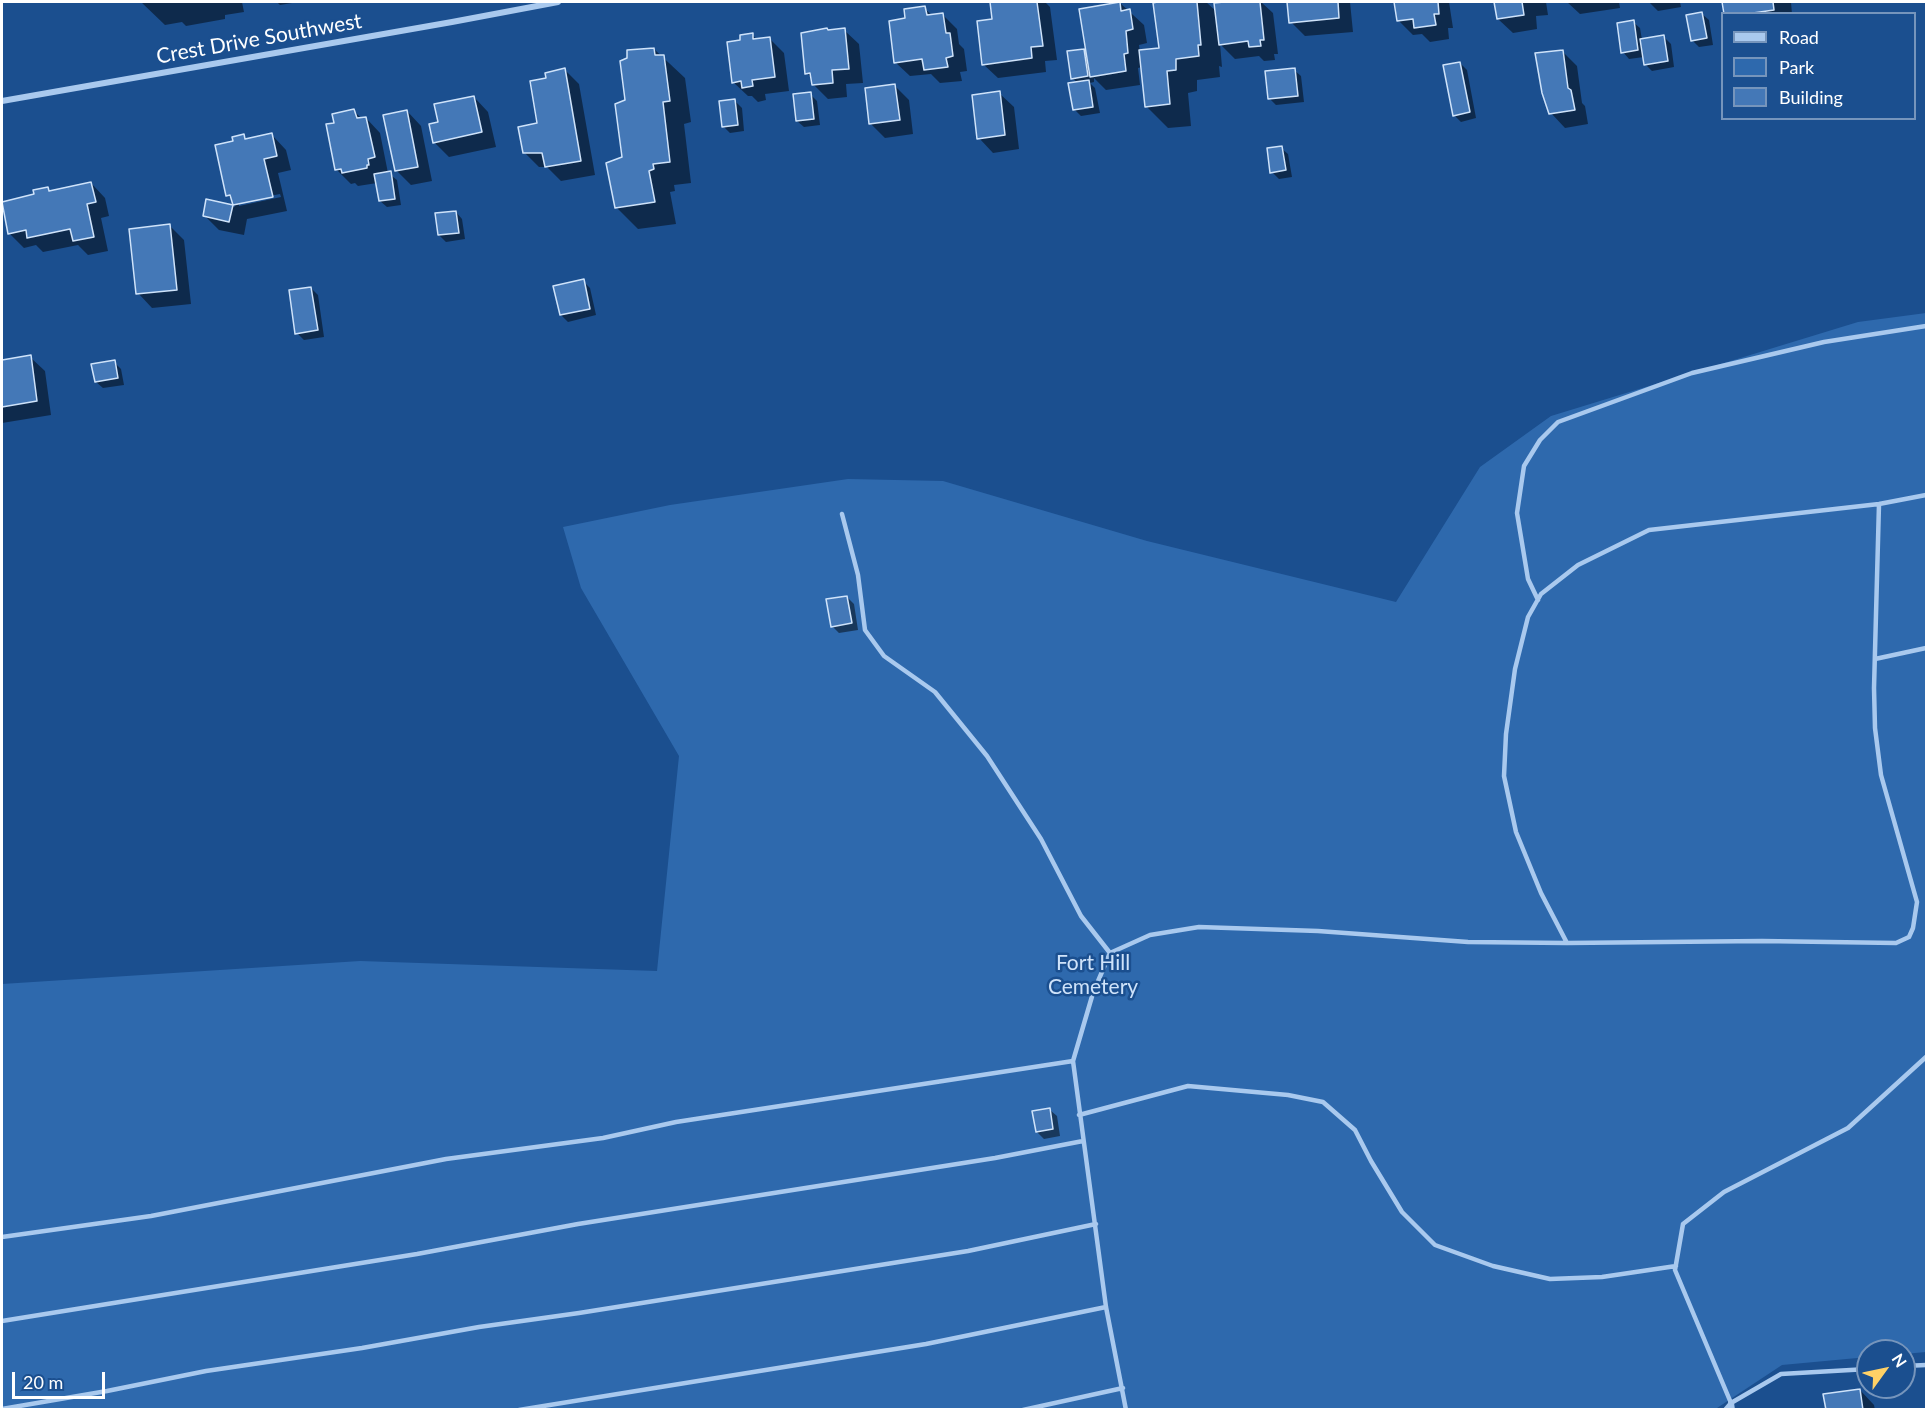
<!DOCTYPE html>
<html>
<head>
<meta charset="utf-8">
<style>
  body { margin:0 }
  #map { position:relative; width:1928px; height:1411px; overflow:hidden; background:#1b4f8f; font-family:Lato,sans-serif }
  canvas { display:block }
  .frame { position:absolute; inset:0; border:3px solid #fff; pointer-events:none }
  .legend { position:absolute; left:1721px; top:12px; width:195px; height:108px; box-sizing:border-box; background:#1b4f8f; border:2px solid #7695bc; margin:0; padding:8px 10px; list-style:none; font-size:18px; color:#fff }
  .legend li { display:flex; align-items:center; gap:12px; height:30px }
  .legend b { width:30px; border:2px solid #7695bc }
  .north { position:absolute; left:1856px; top:1339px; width:60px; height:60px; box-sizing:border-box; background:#1b4f8f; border:2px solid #7695bc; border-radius:50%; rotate:57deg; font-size:16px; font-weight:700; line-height:24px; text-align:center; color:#fff }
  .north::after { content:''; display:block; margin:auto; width:21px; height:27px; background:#ffd166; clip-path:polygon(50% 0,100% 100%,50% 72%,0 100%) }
  .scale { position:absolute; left:12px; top:1372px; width:93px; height:27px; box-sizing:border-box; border:3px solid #fff; border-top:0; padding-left:8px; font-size:18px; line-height:21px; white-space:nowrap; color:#fff; -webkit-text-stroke:4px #1b4f8f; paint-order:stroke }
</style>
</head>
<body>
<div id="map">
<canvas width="1928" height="1411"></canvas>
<div class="frame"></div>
<ul class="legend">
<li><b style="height:8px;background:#a9c9ee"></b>Road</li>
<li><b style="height:16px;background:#2e69ad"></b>Park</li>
<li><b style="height:16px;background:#4478b7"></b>Building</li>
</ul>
<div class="north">N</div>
<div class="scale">20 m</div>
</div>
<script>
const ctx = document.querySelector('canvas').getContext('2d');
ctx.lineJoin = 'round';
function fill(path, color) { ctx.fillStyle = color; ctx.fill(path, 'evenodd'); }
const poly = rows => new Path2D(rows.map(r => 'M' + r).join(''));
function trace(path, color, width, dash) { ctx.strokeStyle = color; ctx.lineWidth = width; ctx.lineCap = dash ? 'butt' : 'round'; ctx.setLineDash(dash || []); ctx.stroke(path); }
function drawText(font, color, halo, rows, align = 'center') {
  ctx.font = font + ' Lato,sans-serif'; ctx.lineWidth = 5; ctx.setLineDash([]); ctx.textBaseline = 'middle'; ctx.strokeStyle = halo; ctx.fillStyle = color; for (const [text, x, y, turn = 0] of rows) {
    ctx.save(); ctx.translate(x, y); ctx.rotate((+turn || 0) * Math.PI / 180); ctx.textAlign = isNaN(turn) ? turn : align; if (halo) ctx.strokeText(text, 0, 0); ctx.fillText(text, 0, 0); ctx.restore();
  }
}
fill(poly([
  [1926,313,1926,1352,1904,1354,1904,1351,1868,1351,1868,1357,1782,1365,1714,1410,2,1410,2,984,360,961,657,971,679,756,581,588,563,527,670,505,848,479,943,481,1147,541,1396,602,1480,467,1551,416,1858,322]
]), '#2e69ad');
fill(poly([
  [141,2,242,2,244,12,225,15,225,19,186,26,182,22,165,25],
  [277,2,298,2,280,5],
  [992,2,1045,2,1050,7,1057,60,1045,61,1046,72,998,78,983,64,994,20],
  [1163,2,1206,2,1217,12,1216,4,1261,2,1273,13,1278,54,1274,54,1275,60,1264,61,1259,56,1235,59,1220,44,1222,67,1219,66,1220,77,1197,80,1197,91,1188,93,1191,126,1168,128,1146,106,1142,67,1138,68,1140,85,1106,90,1094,78,1094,82,1090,83,1095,88,1100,113,1081,116,1074,109,1078,83,1072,78,1084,51,1088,55,1120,3,1144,25,1147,43,1139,45,1140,52,1161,50,1155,4],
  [1289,2,1350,2,1353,32,1305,36,1291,22],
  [1396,2,1449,2,1453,28,1448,28,1449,39,1430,42,1422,34,1413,35,1398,20],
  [1496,2,1546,2,1548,15,1536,16,1537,29,1513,33,1498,19],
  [1567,2,1619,2,1620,8,1580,14],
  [1649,2,1680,2,1681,7,1658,11],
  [1723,2,1791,2,1792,14,1725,14],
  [924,8,933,16,943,15,957,29,959,44,964,49,967,71,960,72,962,81,940,83,931,74,910,76,895,62,907,20],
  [1702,14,1709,20,1713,45,1699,47,1692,40],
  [1633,22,1640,28,1642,40,1664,37,1671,44,1674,67,1652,71,1645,64,1644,57,1629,59,1623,52],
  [844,30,859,44,863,83,846,84,847,97,828,99,813,84,812,78,807,73],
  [752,34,757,40,769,38,784,53,789,91,765,94,766,100,758,102,752,96,748,96,733,82,742,41],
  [654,49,685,78,691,122,684,124,691,183,674,185,675,191,670,192,676,224,638,229,616,207,624,158,627,101],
  [1563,52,1577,66,1582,103,1585,106,1588,124,1565,128,1551,113],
  [1460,63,1467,70,1476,118,1461,122,1454,115],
  [564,69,579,84,595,175,561,181,547,167,539,167,525,153,539,124,548,79],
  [1294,70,1301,76,1304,102,1276,105,1269,98],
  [894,85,909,100,913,134,885,138,871,124],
  [999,93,1014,107,1019,149,993,153,979,138],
  [810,94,817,101,820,125,804,127,797,121],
  [474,97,488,112,496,147,449,157,434,142],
  [735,101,742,108,744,131,730,133,723,126],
  [354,111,362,119,366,118,380,133,388,173,397,180,401,205,387,207,380,201,377,183,358,186,355,183,351,184,336,169,336,124],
  [407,111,421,126,432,181,411,185,397,171],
  [272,135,286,150,291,170,278,173,287,211,247,219,244,235,219,230,204,215,207,201,235,207,233,201,228,195,235,143,243,136,248,140],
  [280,194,281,197,239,206,239,202],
  [1281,148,1288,154,1292,177,1279,179,1272,172],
  [91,183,105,198,109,216,101,218,108,251,88,255,78,245,43,252,36,245,24,248,9,233,35,195,48,188,51,192],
  [456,212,462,219,465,239,446,242,439,235],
  [170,226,184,240,191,304,152,308,138,293],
  [583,281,590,288,596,315,568,322,561,315],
  [311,288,318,295,324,337,304,340,297,333],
  [30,357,45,371,51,415,2,423,2,361],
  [114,362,121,369,124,385,103,388,96,382],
  [847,597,854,604,858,630,839,633,832,626],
  [1050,1110,1057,1116,1060,1136,1044,1139,1037,1132],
  [1860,1390,1874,1405,1875,1410,1827,1410]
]), '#0007');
const building = poly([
  [990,2,1037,2,1043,46,1031,47,1032,58,982,65,977,21,992,19,990,2],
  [1120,2,1121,11,1130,9,1133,29,1126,31,1128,53,1124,54,1126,71,1090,77,1079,9,1120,2],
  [1157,2,1197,2,1201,45,1198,45,1199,56,1176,59,1176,70,1167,71,1170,104,1145,107,1139,50,1159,48,1153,3,1157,2],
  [1224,2,1260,2,1264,40,1260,40,1261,46,1249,47,1248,41,1219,45,1214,3,1224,2],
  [1287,2,1338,2,1339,18,1289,23,1287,2],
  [1394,2,1438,2,1439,14,1434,14,1436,25,1414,28,1413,19,1397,21,1394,2],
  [1494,2,1527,2,1522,2,1524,15,1497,19,1494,2],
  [1722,2,1773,2,1774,10,1746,14,1724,14,1722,2],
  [925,6,927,15,943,13,946,33,950,33,953,56,946,58,948,67,924,70,922,59,894,63,889,21,905,18,904,9,925,6],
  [1702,12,1707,38,1691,41,1686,15,1702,12],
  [1634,20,1638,50,1621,53,1617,23,1634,20],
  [827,28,828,30,845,28,849,69,832,70,833,83,812,85,810,73,805,74,801,33,827,28],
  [753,33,753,39,770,37,775,77,752,80,753,86,742,88,741,81,732,83,727,42,740,40,740,35,753,33],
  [1664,35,1668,61,1644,65,1640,39,1664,35],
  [654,48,655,55,664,55,670,101,663,102,670,162,653,164,654,169,649,171,655,202,615,208,606,163,622,157,615,104,625,100,620,61,627,58,627,50,654,48],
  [1084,49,1088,76,1071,79,1067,51,1084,49],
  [1563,50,1568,88,1571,90,1575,110,1549,114,1542,93,1535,53,1563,50],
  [1460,62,1470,112,1453,116,1443,65,1460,62],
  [565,68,581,161,545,167,542,153,523,153,518,127,537,123,530,81,546,78,545,73,565,68],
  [1295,68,1298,96,1268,99,1265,71,1295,68],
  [1089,80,1093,107,1073,110,1068,83,1089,80],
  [895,84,900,120,869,124,865,88,895,84],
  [1000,91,1005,135,977,139,972,95,1000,91],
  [811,92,814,119,796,121,793,94,811,92],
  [474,96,482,132,433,143,429,124,438,122,434,104,474,96],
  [735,99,738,125,722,127,719,101,735,99],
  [354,109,357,118,366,117,375,157,368,159,369,165,367,165,367,168,342,173,341,169,335,170,326,124,334,123,332,114,354,109],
  [407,110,418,167,395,171,383,115,407,110],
  [272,133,277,156,264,159,273,197,233,205,229,222,203,216,206,199,233,205,230,195,226,196,215,145,233,141,232,137,244,134,245,139,272,133],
  [1282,146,1286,170,1270,173,1267,148,1282,146],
  [391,171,395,199,379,201,374,174,391,171],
  [91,182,96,202,87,204,94,237,73,241,70,229,27,238,26,230,8,234,2,202,34,194,33,190,48,187,49,191,91,182],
  [456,211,459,233,438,235,435,213,456,211],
  [170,224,177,290,136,294,129,229,170,224],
  [584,279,590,309,560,315,553,286,584,279],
  [311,287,318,330,295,334,289,290,311,287],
  [31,355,37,401,2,407,2,360,31,355],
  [115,360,118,378,95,382,91,364,115,360],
  [847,596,852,623,831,627,826,599,847,596],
  [1050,1108,1053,1129,1036,1132,1032,1111,1050,1108],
  [1860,1389,1863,1410,1826,1410,1823,1394,1860,1389]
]);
fill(building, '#4478b7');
trace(building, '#cfe3fa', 1.5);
trace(poly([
  [842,514,858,575,865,630,884,656,935,692,987,756,1041,839,1081,916,1110,953],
  [1538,600,1528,579,1517,513,1524,466,1540,440,1558,422,1692,373,1824,342,1926,326],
  [1875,659,1926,648],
  [1567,943,1541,893,1516,832,1504,776,1506,734,1515,669,1528,617,1541,594,1578,565,1649,530,1879,504,1926,495],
  [1079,1115,1188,1086,1288,1095,1323,1102,1355,1130,1371,1161,1402,1212,1435,1245,1493,1266,1550,1279,1602,1277,1676,1266],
  [2,1237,151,1216,446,1159,603,1138,676,1122,1073,1061],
  [2,1321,417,1254,578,1224,995,1158,1083,1141],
  [1904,1366,1926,1365],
  [1731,1403,1675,1270,1683,1224,1724,1192,1848,1128,1926,1057],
  [2,1409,107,1391,206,1371,362,1348,479,1327,579,1313,968,1251,1096,1224],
  [519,1410,926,1344,1106,1307],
  [1023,1410,1123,1388],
  [1126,1410,1106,1307,1073,1061,1093,993,1110,953,1150,935,1199,927,1318,931,1468,942,1567,943,1762,941,1896,943,1909,937,1913,928,1917,902,1881,775,1875,728,1874,688,1879,504],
  [1725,1410,1731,1403,1781,1374,1868,1369]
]), '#a9c9ee', 4.5);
trace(poly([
  [2,101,452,22,558,2],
  [1731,1403,1732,1410]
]), '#a9c9ee', 6);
drawText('21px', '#fff', '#1b4f8f', [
  ["Crest Drive Southwest",259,39,-10]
]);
drawText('21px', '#cfe3fa', '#1b4f8f', [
  ["Fort Hill",1093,963],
  ["Cemetery",1093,987]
]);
</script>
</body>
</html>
